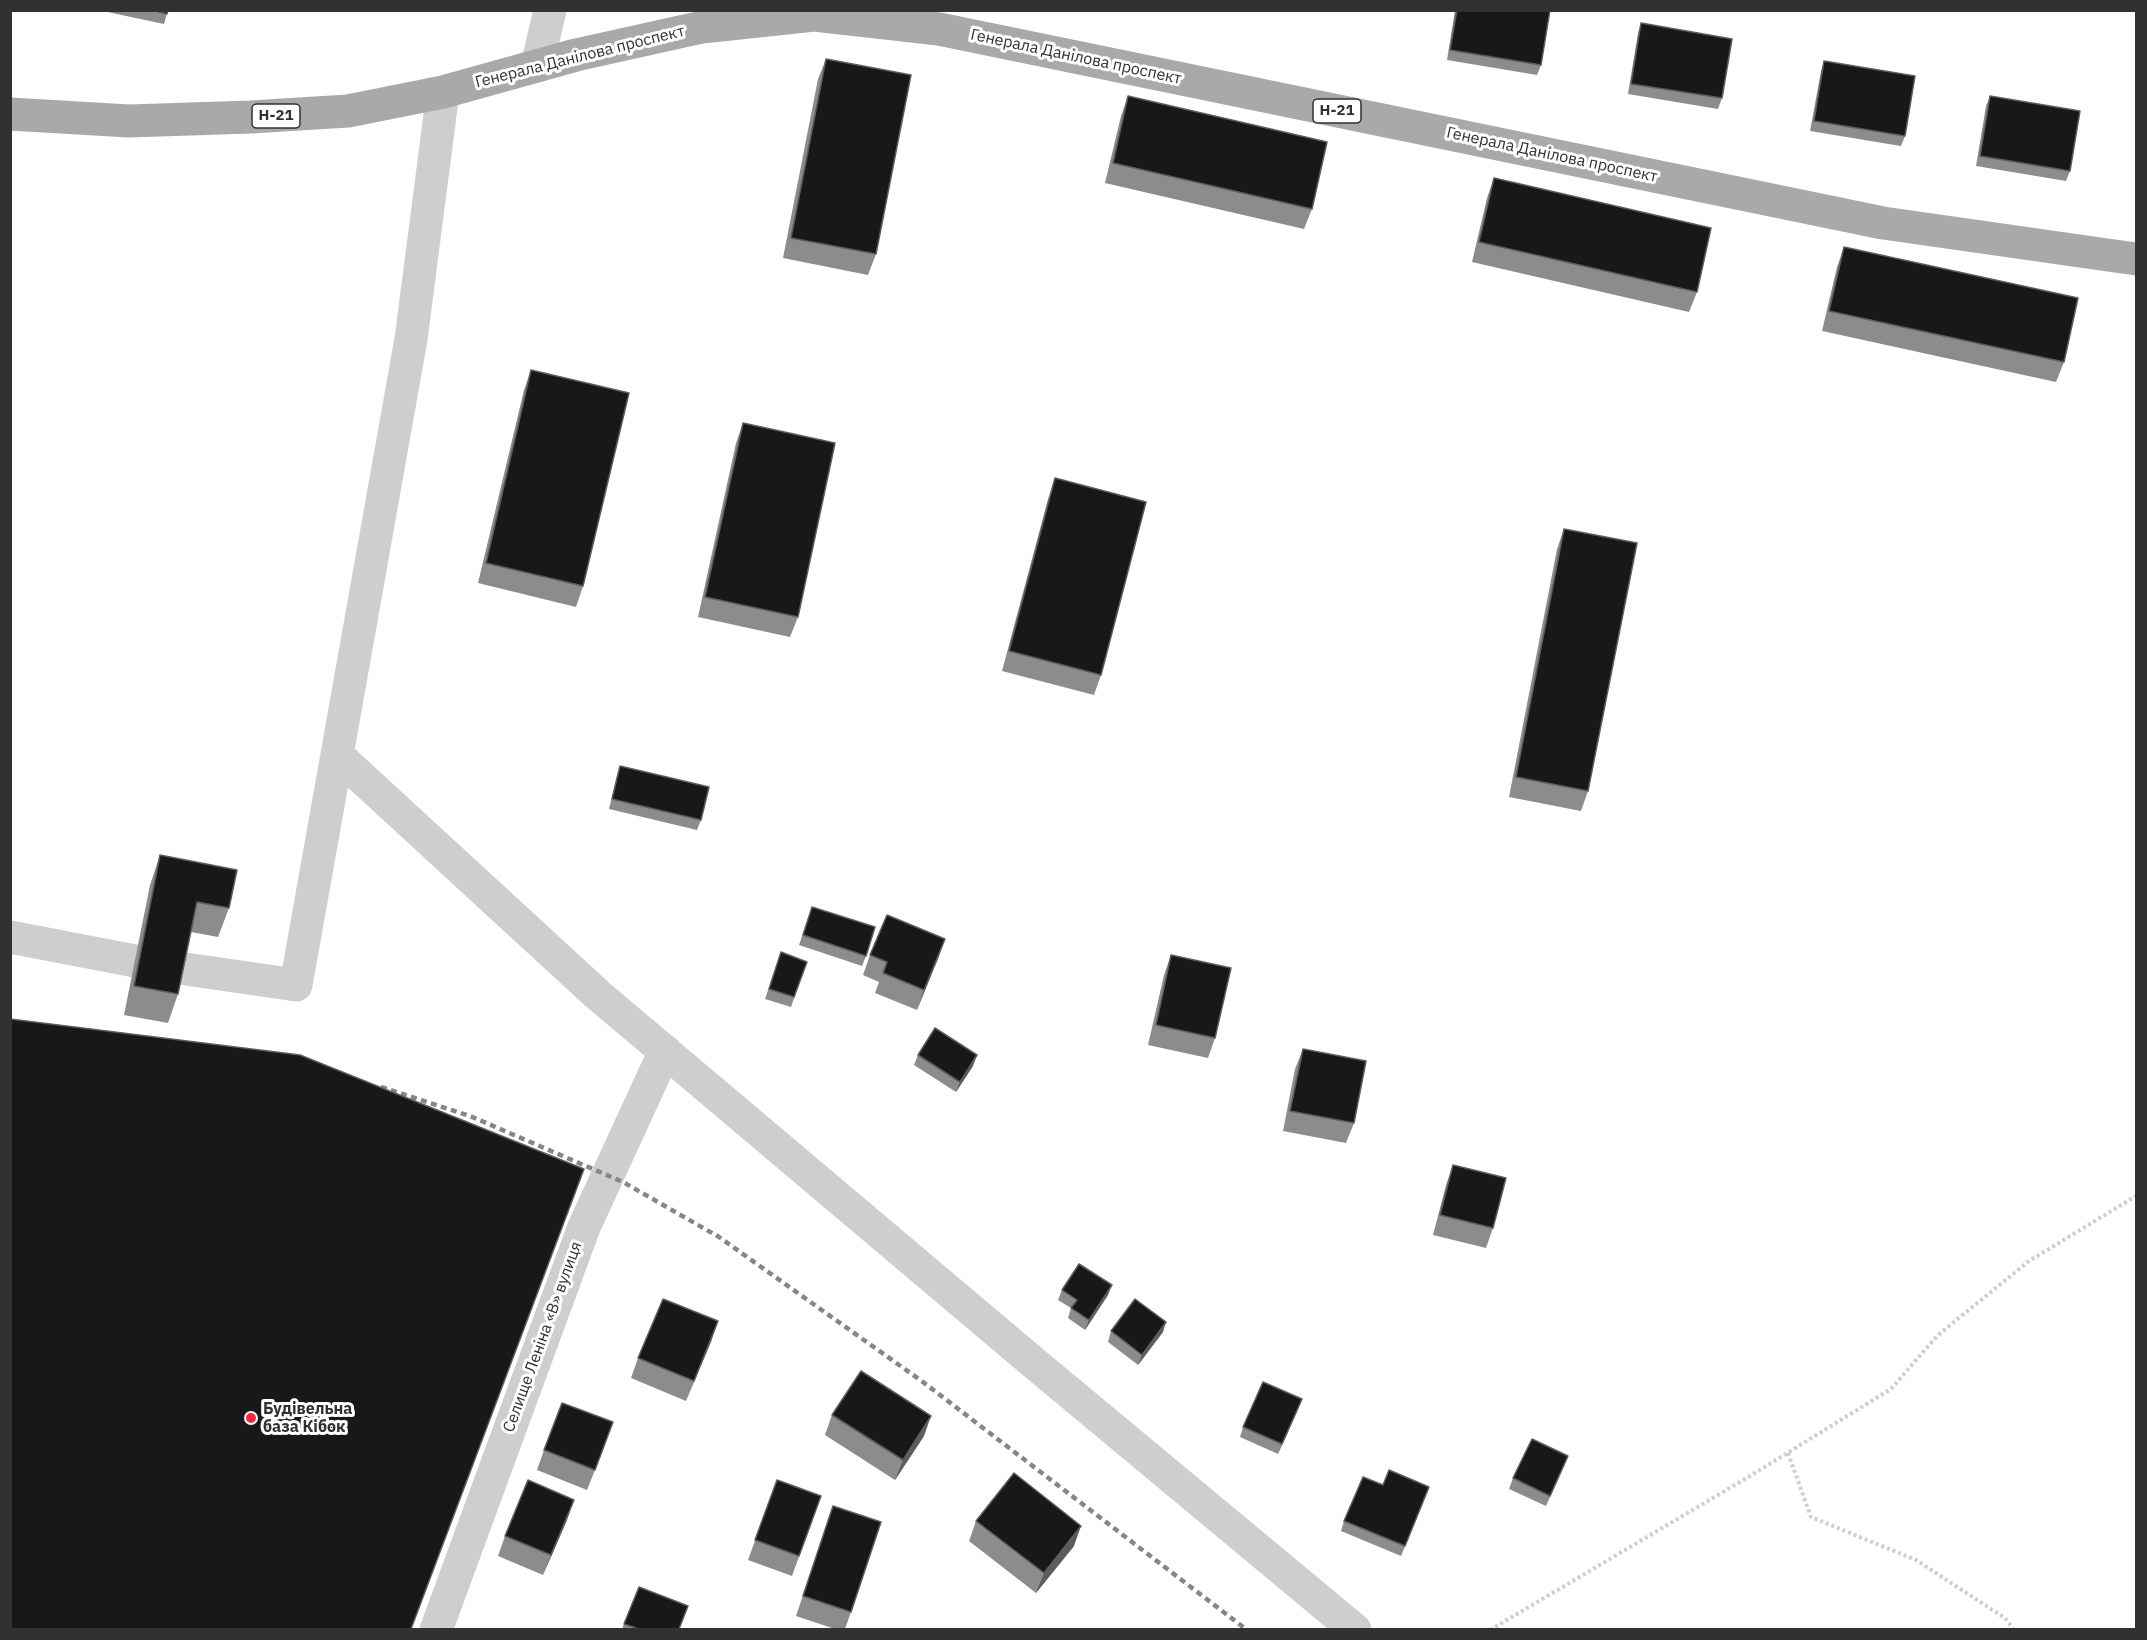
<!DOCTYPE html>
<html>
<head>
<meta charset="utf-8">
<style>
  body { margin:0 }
  #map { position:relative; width:2147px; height:1640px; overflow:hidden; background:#fff; font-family:"IBM Plex Sans",sans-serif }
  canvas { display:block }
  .frame { position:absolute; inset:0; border:12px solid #313131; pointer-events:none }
</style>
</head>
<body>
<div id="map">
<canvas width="2147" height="1640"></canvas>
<div class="frame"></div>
</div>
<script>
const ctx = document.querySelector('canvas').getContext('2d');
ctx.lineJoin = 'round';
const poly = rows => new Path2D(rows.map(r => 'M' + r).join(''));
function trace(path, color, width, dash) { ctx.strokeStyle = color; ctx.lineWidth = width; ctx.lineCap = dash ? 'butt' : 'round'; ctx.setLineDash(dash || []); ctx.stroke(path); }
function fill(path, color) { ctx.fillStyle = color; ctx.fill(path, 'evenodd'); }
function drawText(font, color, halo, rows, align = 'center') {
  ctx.font = font + ' "IBM Plex Sans",sans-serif'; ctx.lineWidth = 6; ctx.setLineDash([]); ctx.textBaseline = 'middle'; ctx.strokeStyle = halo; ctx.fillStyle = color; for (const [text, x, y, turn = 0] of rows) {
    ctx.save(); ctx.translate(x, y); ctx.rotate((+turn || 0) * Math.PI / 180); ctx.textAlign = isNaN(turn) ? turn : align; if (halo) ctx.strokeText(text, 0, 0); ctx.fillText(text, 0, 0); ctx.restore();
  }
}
trace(poly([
  [1788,1453,1811,1517,1916,1560,2005,1618,2014,1630],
  [1490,1630,1750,1476,1891,1389,1938,1335,2029,1261,2136,1196]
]), '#cecece', 4, [3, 3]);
trace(poly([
  [537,66,550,10],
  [337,755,598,995,1034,1363,1355,1630],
  [10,937,135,961],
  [179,968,296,985,411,339,443,92],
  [436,1630,584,1227,665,1051]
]), '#cecece', 33);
trace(poly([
  [10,114,129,121,251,117,348,111,443,92,576,55,702,27,814,15,939,29,1883,223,2136,259]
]), '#a9a9a9', 33);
trace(poly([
  [381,1087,470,1116,623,1182,719,1237,923,1382,1247,1630]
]), '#868686', 4.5, [6, 4.5]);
fill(poly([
  [98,10,168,10,164,24],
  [1455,10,1550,10,1541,65,1537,75,1447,60],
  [1641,23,1722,98,1718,109,1628,94,1638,33],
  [826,59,876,254,868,275,783,258,818,79],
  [1824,61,1905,136,1901,146,1810,131,1821,71],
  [1128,96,1312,209,1304,229,1105,183,1121,116],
  [1990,96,2070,171,2066,181,1976,166,1986,106],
  [1494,178,1697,292,1689,312,1472,262,1487,198],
  [1844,247,2064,362,2056,382,1822,331,1837,267],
  [531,370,583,586,576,607,478,583,524,390],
  [743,423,798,617,790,637,698,617,736,443],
  [1055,478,1101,675,1094,695,1002,671,1048,499],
  [1564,529,1588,791,1581,811,1509,797,1557,549],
  [620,766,701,820,697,830,609,809,617,776],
  [160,855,229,908,218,937,191,932,178,994,168,1023,124,1015,150,885],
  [812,907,866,956,862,966,799,945],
  [945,939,917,1010,875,993,879,982,863,975,870,955],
  [781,952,807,962,791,1007,765,999],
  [1171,955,1215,1038,1208,1058,1148,1045,1164,975],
  [1303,1049,1354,1123,1346,1143,1283,1131,1295,1069],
  [918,1055,973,1066,956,1092,914,1065],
  [1453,1165,1493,1228,1486,1248,1433,1235,1446,1185],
  [1062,1290,1108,1295,1085,1330,1068,1318,1071,1308,1058,1300],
  [718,1321,686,1401,631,1378,638,1358],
  [1111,1331,1163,1332,1138,1365,1108,1342],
  [1298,1409,1278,1454,1240,1437,1243,1427],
  [832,1415,924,1436,895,1480,825,1435],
  [606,1442,587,1490,537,1470,544,1450],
  [1564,1466,1546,1506,1509,1489,1513,1478],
  [777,1480,821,1496,792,1576,748,1560],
  [1383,1485,1429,1487,1401,1556,1341,1531,1344,1521],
  [833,1506,851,1612,845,1629,835,1629,796,1616],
  [567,1520,543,1575,498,1556,505,1536],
  [976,1521,1074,1546,1036,1593,969,1541],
  [639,1587,680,1629,622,1629]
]), '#8c8c8c');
fill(poly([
  [945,939,938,959,917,1010,924,990],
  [977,1055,973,1066,956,1092,960,1082],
  [1112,1285,1108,1295,1085,1330,1089,1320],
  [718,1321,711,1342,686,1401],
  [1166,1322,1163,1332,1138,1365,1142,1355],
  [1302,1399,1298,1409,1278,1454,1282,1444],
  [931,1416,924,1436,895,1480,903,1460],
  [574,1500,567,1520,543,1575,551,1555],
  [1081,1526,1074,1546,1036,1593,1044,1573]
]), '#5d5d5d');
const building = poly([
  [152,10,168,10,167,14,152,10],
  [1457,10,1550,10,1541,65,1450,50,1457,10],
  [1641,23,1732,39,1722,98,1631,84,1641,23],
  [826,59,911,75,876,254,791,238,826,59],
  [1824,61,1915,76,1905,136,1814,121,1824,61],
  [1128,96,1327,142,1312,209,1113,163,1128,96],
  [1990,96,2080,111,2070,171,1980,156,1990,96],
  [1494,178,1711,228,1697,292,1479,242,1494,178],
  [1844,247,2078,298,2064,362,1829,311,1844,247],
  [531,370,629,393,583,586,486,563,531,370],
  [743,423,835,443,798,617,705,597,743,423],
  [1055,478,1146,502,1101,675,1009,651,1055,478],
  [1564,529,1637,543,1588,791,1516,777,1564,529],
  [620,766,709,787,701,820,612,799,620,766],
  [160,855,237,870,229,908,197,902,178,994,134,986,160,855],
  [812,907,875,927,866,956,803,935,812,907],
  [887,915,945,939,924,990,883,973,887,962,870,955,887,915],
  [781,952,807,962,794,997,769,989,781,952],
  [1171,955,1231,968,1215,1038,1156,1025,1171,955],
  [10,1019,300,1055,584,1169,411,1629,10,1629,10,1019],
  [935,1028,977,1055,960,1082,918,1055,935,1028],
  [1303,1049,1366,1061,1354,1123,1290,1111,1303,1049],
  [1453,1165,1506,1178,1493,1228,1440,1215,1453,1165],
  [1079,1264,1112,1285,1089,1320,1071,1308,1077,1300,1062,1290,1079,1264],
  [663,1299,718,1321,694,1381,638,1358,663,1299],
  [1135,1299,1166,1322,1142,1355,1111,1331,1135,1299],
  [861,1371,931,1416,903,1460,832,1415,861,1371],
  [1263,1382,1302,1399,1282,1444,1243,1427,1263,1382],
  [562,1403,613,1422,595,1470,544,1450,562,1403],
  [1532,1439,1568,1456,1550,1496,1513,1478,1532,1439],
  [1389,1470,1429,1487,1405,1546,1344,1521,1363,1477,1383,1485,1389,1470],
  [1014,1473,1081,1526,1044,1573,976,1521,1014,1473],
  [528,1480,574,1500,551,1555,505,1536,528,1480],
  [777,1480,821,1496,799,1556,755,1540,777,1480],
  [833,1506,881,1522,851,1612,803,1596,833,1506],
  [639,1587,688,1606,679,1629,639,1629,624,1624,639,1587]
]);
fill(building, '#181818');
trace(building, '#5d5d5d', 1.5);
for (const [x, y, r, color] of [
  [251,1418,6,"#f2293c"]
]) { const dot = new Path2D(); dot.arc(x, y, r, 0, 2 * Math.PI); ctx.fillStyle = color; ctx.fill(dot); trace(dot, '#fff', 2); }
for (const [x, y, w] of [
  [1337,111,48],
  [276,116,48]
]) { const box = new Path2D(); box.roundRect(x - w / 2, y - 12, w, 24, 4.5); ctx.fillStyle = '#fff'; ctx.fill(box); trace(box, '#313131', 1.5); }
drawText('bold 15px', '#313131', null, [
  ["Н-21",1337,111],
  ["Н-21",276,116]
]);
drawText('16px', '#313131', '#fff', [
  ["Генерала Данілова проспект",580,57,-14],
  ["Генерала Данілова проспект",1076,57,12],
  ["Генерала Данілова проспект",1552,155,12],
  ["Селище Леніна «В» вулиця",543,1337,-70]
]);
drawText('bold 16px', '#313131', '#fff', [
  ["Будівельна",263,1409],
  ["база Кібок",263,1427]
], 'left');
</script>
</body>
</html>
